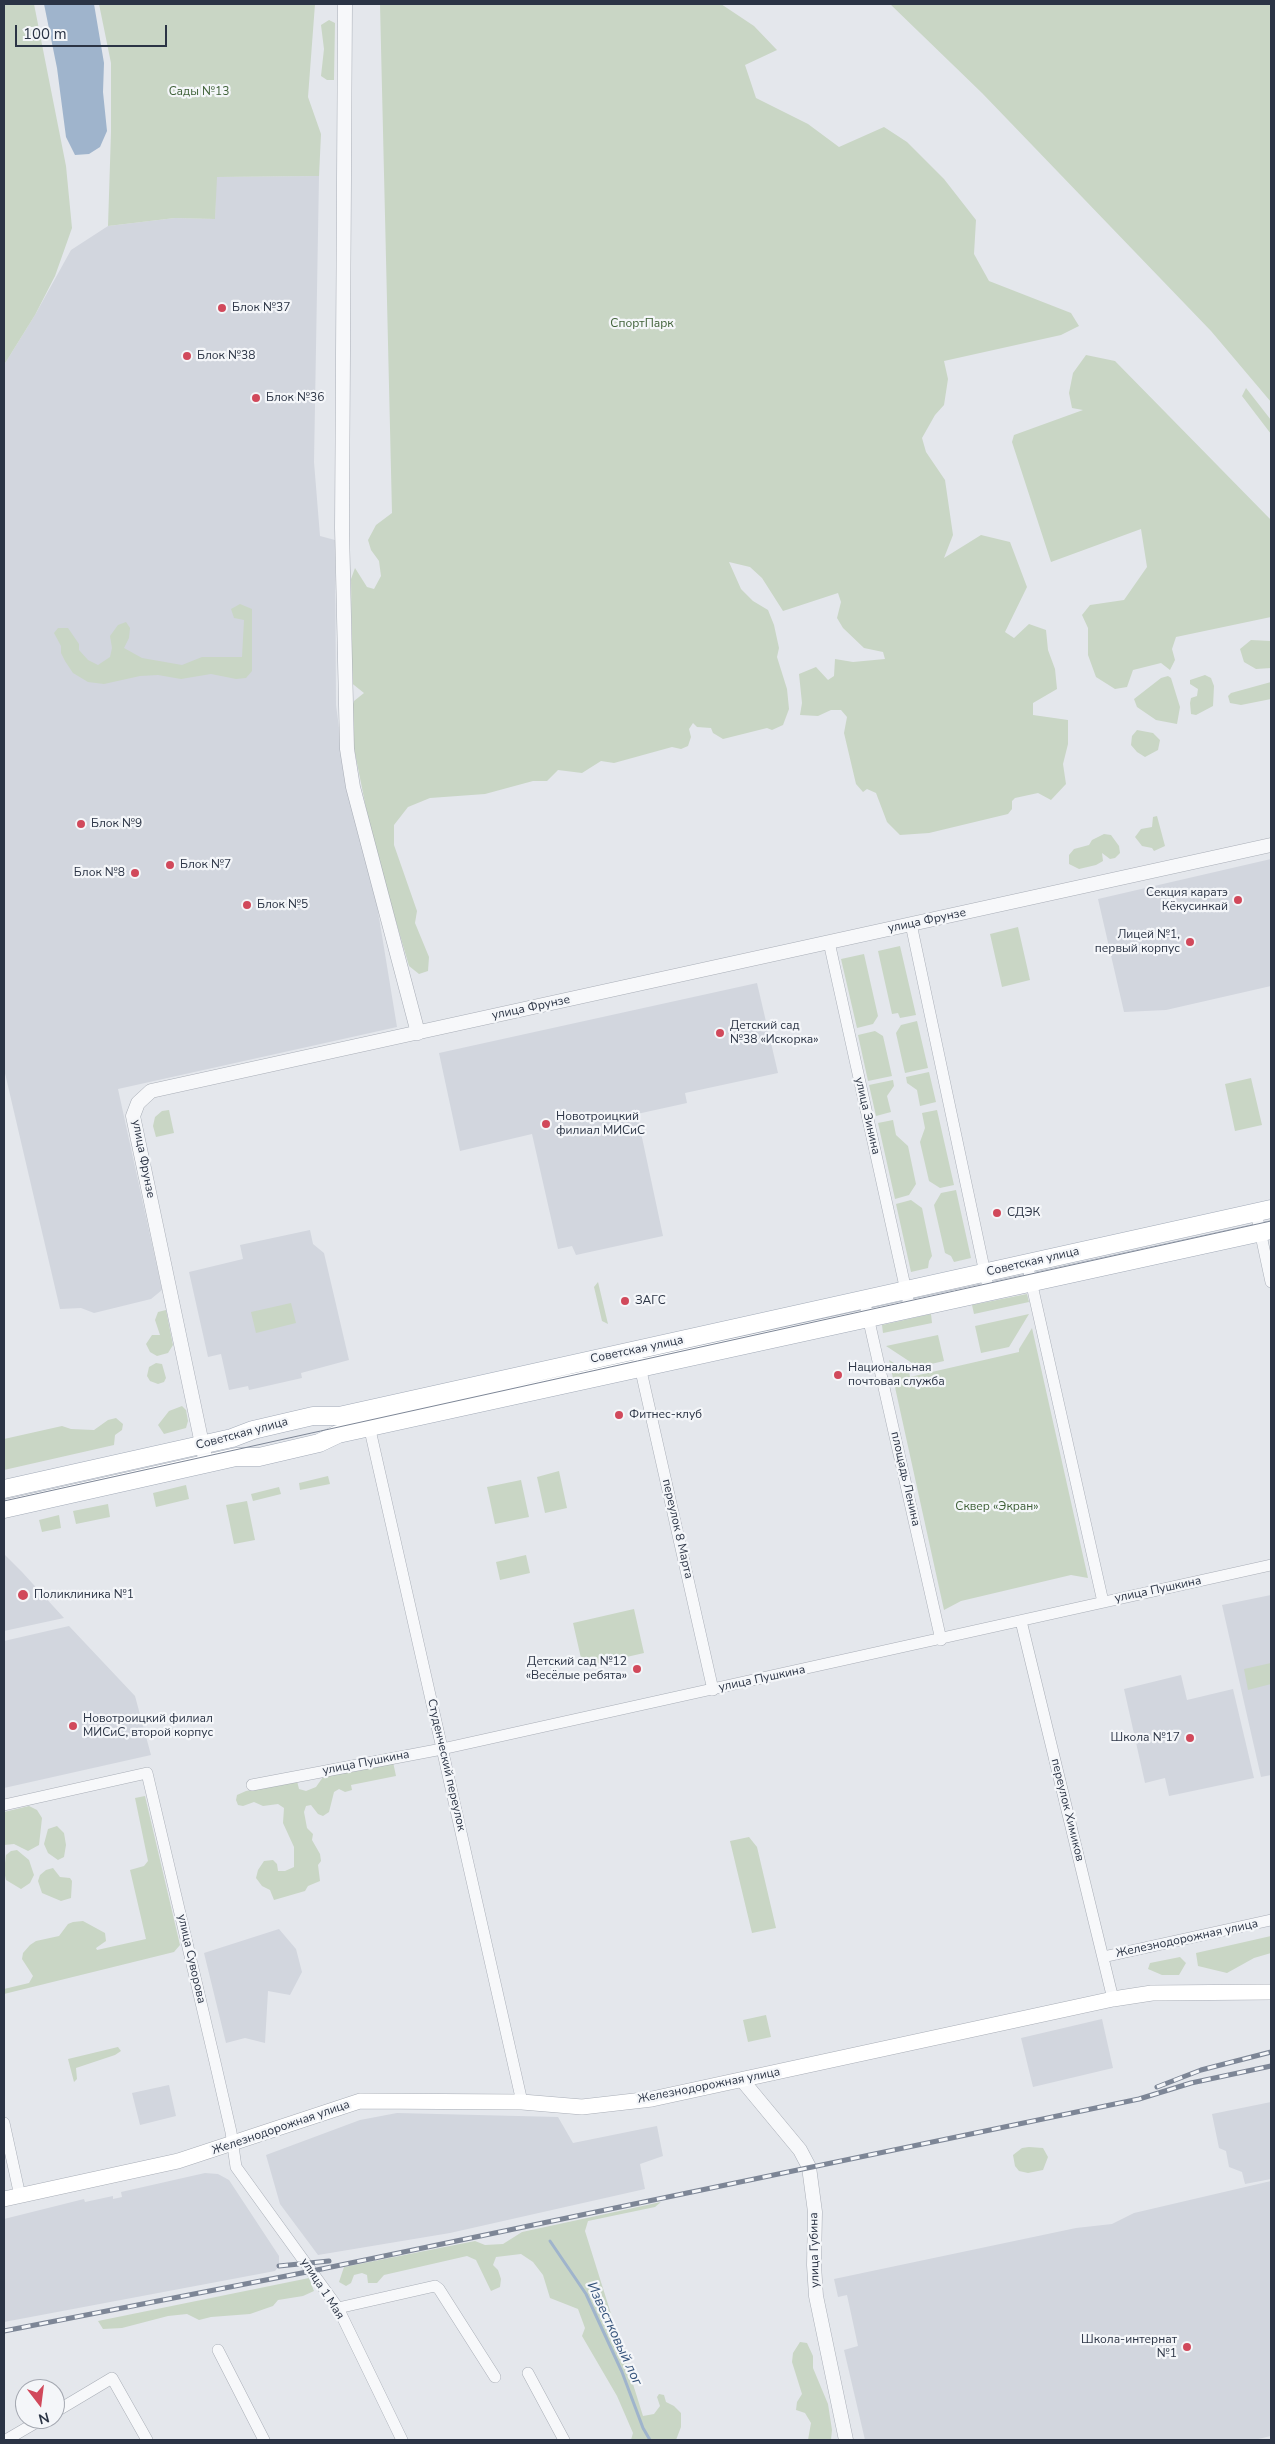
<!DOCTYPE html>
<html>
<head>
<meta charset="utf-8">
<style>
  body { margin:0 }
  #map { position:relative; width:1275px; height:2444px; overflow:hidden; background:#e4e7ec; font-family:"Nunito Sans",sans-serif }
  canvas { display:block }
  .frame { position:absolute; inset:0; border:5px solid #2b3445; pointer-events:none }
  .north { position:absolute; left:15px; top:2379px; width:50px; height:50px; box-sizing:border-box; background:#f4f6f9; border:1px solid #a4a8b1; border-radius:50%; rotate:165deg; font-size:14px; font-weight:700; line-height:20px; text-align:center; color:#2b3445 }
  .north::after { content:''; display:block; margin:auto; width:18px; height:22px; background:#d1495b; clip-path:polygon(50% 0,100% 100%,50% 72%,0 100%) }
  .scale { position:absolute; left:15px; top:25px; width:152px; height:22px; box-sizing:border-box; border:2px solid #2b3445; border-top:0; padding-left:6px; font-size:15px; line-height:18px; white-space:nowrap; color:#2b3445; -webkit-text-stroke:4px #f4f6f9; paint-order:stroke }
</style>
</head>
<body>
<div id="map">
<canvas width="1275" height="2444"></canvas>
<div class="frame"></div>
<div class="north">N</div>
<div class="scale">100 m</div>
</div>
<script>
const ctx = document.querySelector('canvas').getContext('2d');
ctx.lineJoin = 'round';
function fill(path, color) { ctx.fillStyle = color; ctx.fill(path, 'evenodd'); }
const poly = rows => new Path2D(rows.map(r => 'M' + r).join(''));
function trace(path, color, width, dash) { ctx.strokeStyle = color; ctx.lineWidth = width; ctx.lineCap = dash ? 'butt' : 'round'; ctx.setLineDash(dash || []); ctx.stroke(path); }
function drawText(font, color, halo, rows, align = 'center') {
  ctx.font = font + ' "Nunito Sans",sans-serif'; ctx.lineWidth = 4.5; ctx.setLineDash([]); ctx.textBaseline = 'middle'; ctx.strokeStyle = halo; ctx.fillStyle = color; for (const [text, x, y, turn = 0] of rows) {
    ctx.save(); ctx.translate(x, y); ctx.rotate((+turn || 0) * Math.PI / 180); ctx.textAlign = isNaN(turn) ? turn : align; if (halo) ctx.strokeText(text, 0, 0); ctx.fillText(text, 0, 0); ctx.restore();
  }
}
fill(poly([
  [319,176,314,462,320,536,335,540,336,705,345,773,375,893,397,1027,118,1089,162,1290,151,1299,94,1313,81,1308,60,1309,4,1069,4,365,35,315,71,250,108,226,175,218,215,219,216,177],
  [1271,859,1271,986,1166,1010,1124,1012,1098,899],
  [757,983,778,1073,685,1093,687,1103,637,1114,663,1236,576,1255,572,1246,558,1249,532,1134,460,1151,439,1053],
  [310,1230,313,1244,324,1253,349,1360,301,1373,302,1378,249,1390,248,1386,229,1390,221,1354,208,1357,189,1272,243,1259,240,1245],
  [4,1554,22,1572,64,1618,4,1631],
  [1271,1595,1271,1775,1261,1777,1222,1605],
  [69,1626,135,1696,151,1755,4,1788,4,1641],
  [1181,1675,1187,1700,1233,1689,1254,1778,1169,1796,1165,1778,1145,1783,1124,1689],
  [279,1929,296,1949,302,1972,290,1995,268,1991,265,2043,245,2038,226,2043,204,1953],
  [1102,2019,1113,2068,1033,2087,1021,2038],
  [169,2085,176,2116,140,2125,132,2093],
  [1271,2102,1271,2179,1245,2184,1242,2172,1229,2167,1226,2151,1219,2148,1212,2114],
  [397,2113,558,2117,573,2143,657,2126,663,2156,640,2164,645,2189,450,2233,318,2255,280,2204,266,2155,360,2120],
  [205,2173,218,2174,229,2180,279,2256,279,2266,275,2271,4,2322,4,2219,84,2199,85,2202,113,2196,113,2199,122,2197,121,2192],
  [1271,2181,1271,2436,1254,2440,865,2440,844,2350,858,2346,847,2295,838,2297,834,2279,1076,2228,1112,2224,1134,2213]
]), '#d2d6de');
fill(poly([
  [4,4,34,4,66,166,72,228,55,276,35,315,4,365],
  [99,4,315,4,308,97,321,134,319,176,217,177,215,219,175,218,108,226,111,132,111,63],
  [380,4,721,4,754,26,777,50,745,65,756,98,808,124,839,147,884,127,907,142,944,179,976,220,974,254,989,281,1071,313,1079,326,1061,335,944,361,948,379,944,405,935,415,922,438,926,452,945,480,953,535,944,558,981,535,1010,542,1027,587,1005,632,1014,638,1029,624,1046,630,1048,650,1055,669,1057,689,1033,703,1033,715,1068,720,1068,744,1063,764,1066,784,1051,800,1038,793,1015,798,1012,801,1012,809,1008,814,929,833,900,835,887,822,876,793,867,789,863,792,856,784,844,733,847,717,841,710,831,710,818,716,800,715,802,703,799,674,816,667,828,680,834,676,835,659,853,662,885,659,883,652,864,648,843,628,837,618,841,602,838,593,783,611,762,578,750,567,729,562,741,589,753,601,768,610,774,625,779,648,777,657,787,689,789,709,783,725,772,730,767,728,723,739,713,733,711,728,697,727,693,723,689,729,691,737,688,746,681,749,672,747,614,763,601,761,582,773,558,770,547,781,533,781,485,794,430,798,408,807,394,825,394,845,417,911,415,923,429,957,428,971,419,974,409,966,373,843,351,733,350,713,354,701,364,693,349,681,352,668,351,579,355,568,367,587,374,589,381,576,379,561,371,550,368,540,376,525,392,513],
  [890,4,1271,4,1271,402,1211,331,982,93],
  [329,20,335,23,334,80,327,80,321,76,324,49,321,25],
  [1086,355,1115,361,1271,520,1271,617,1176,637,1172,649,1175,660,1170,670,1161,663,1133,670,1127,687,1115,689,1096,677,1088,655,1088,628,1082,615,1090,605,1124,600,1147,567,1141,529,1051,562,1012,442,1014,435,1083,410,1072,408,1069,393,1073,373],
  [1246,388,1271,420,1271,434,1242,396],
  [240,604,252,609,252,671,246,678,236,679,211,674,181,679,158,675,140,676,104,684,88,682,73,673,65,661,61,653,61,646,54,633,58,628,68,628,79,644,79,650,88,660,98,665,110,657,112,648,110,636,118,625,126,622,130,628,129,638,124,648,142,658,182,665,202,657,242,657,244,620,234,618,231,609],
  [1251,640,1271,641,1271,668,1256,669,1244,662,1240,649],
  [1205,675,1211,678,1214,686,1213,706,1196,715,1191,714,1190,703,1191,698,1197,696,1198,689,1190,684,1190,680],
  [1168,676,1171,678,1180,707,1177,724,1156,720,1137,707,1134,699,1161,678],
  [1271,682,1271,699,1241,705,1230,703,1228,696,1231,693],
  [1137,730,1153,733,1160,740,1158,750,1145,757,1137,752,1131,745,1132,736],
  [1157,816,1165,846,1154,851,1152,848,1142,846,1135,837,1141,829,1152,827,1153,817],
  [1104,834,1111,835,1119,846,1120,853,1115,858,1110,859,1102,853,1103,861,1096,865,1079,869,1069,864,1069,855,1074,849,1089,845,1092,840],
  [1018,927,1030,980,1002,987,990,934],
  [900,946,916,1015,900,1018,898,1013,892,1014,878,951],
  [864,954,878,1016,873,1024,857,1028,841,959],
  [917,1021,928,1068,905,1073,896,1033,901,1025],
  [875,1031,883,1036,892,1076,868,1081,858,1035],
  [929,1072,936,1102,920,1106,917,1090,907,1083,906,1077],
  [1251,1078,1262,1125,1235,1131,1225,1084],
  [893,1080,894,1086,887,1096,891,1112,876,1116,869,1085],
  [169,1110,174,1133,156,1137,153,1126,155,1117,162,1111],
  [937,1110,954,1185,940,1188,929,1181,920,1142,925,1128,922,1113],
  [893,1120,896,1135,908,1146,916,1184,909,1195,895,1199,878,1123],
  [956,1190,971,1258,954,1262,951,1256,945,1253,934,1205,941,1193],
  [911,1200,922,1208,932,1256,929,1261,928,1268,911,1272,896,1204],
  [598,1282,608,1324,602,1321,594,1287],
  [1027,1294,1029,1302,974,1314,972,1305],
  [291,1303,296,1323,256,1333,251,1312],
  [166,1310,173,1345,168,1353,157,1356,150,1352,146,1344,152,1335,160,1335,155,1320,158,1312],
  [931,1314,932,1323,883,1333,882,1325],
  [1029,1314,1009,1347,981,1353,975,1326],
  [1032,1328,1088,1578,1071,1575,961,1601,944,1610,889,1360,909,1372,910,1377,1019,1352,1019,1349],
  [938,1335,944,1361,918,1367,886,1346],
  [156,1363,162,1364,166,1378,164,1382,158,1384,150,1381,147,1376,149,1367],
  [182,1406,186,1410,188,1421,186,1428,164,1434,158,1425,169,1411],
  [116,1418,123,1424,122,1430,115,1435,114,1445,4,1470,4,1439,62,1426,71,1429,94,1430,108,1420],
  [559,1471,567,1508,545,1513,537,1477],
  [328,1476,330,1484,300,1490,299,1483],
  [521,1480,529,1517,495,1524,487,1487],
  [186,1485,189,1499,156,1507,153,1493],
  [279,1487,281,1494,253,1501,251,1494],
  [247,1501,255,1540,234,1544,226,1505],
  [108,1504,110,1517,76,1524,73,1511],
  [59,1515,61,1528,42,1532,39,1520],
  [526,1555,530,1573,500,1580,496,1562],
  [634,1609,644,1653,583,1667,573,1623],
  [1271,1663,1271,1684,1248,1690,1244,1669],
  [393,1762,396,1776,351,1785,352,1790,345,1792,339,1789,334,1792,329,1812,323,1816,318,1814,311,1805,306,1806,304,1812,307,1828,313,1834,312,1840,320,1854,321,1861,318,1865,320,1881,308,1886,305,1891,274,1900,270,1890,262,1886,256,1878,258,1870,264,1861,273,1860,277,1864,278,1871,285,1871,294,1867,294,1847,283,1823,284,1808,278,1804,263,1806,254,1802,243,1806,238,1805,236,1800,237,1795,246,1791,297,1781,299,1789,306,1791,316,1787,323,1777],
  [145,1796,180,1945,174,1952,4,1994,4,1989,29,1983,33,1976,22,1959,23,1953,30,1945,36,1941,59,1936,68,1924,73,1922,83,1921,105,1933,106,1941,96,1948,97,1950,146,1939,130,1870,144,1866,148,1861,135,1798],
  [29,1806,37,1810,42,1818,39,1845,28,1851,14,1844,4,1845,4,1812],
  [57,1826,64,1833,66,1845,64,1857,58,1860,48,1853,44,1844,48,1829],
  [749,1837,757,1847,776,1928,752,1933,730,1841],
  [17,1850,29,1860,34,1875,30,1883,21,1889,6,1880,4,1871,6,1855,11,1851],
  [53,1868,60,1877,70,1878,72,1881,71,1898,61,1901,42,1893,38,1881,40,1875,46,1870],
  [1271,1936,1271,1953,1254,1958,1227,1973,1198,1966,1196,1953],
  [1180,1957,1186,1963,1179,1975,1162,1975,1148,1969,1150,1963],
  [766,2015,771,2037,748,2042,743,2020],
  [118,2047,121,2051,115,2055,76,2068,77,2079,74,2082,68,2059],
  [1029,2147,1043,2148,1048,2157,1043,2170,1028,2173,1019,2171,1015,2166,1013,2155,1022,2148],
  [661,2202,655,2207,588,2221,585,2231,643,2416,654,2414,660,2406,657,2397,659,2394,664,2395,666,2402,674,2406,681,2413,681,2427,676,2440,631,2440,633,2433,617,2396,582,2336,585,2328,578,2309,550,2298,543,2275,533,2262,521,2254,496,2257,493,2265,498,2270,501,2279,500,2287,491,2291,476,2260,467,2256,384,2275,377,2283,368,2283,367,2275,362,2273,354,2275,351,2283,346,2286,339,2282,344,2267,475,2241,485,2245,503,2244,522,2232],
  [309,2278,314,2291,303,2296,278,2300,273,2306,250,2314,211,2317,199,2320,187,2314,168,2316,122,2328,103,2329,98,2321],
  [800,2342,807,2343,813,2356,813,2368,828,2404,832,2430,831,2440,808,2440,811,2423,805,2413,796,2410,797,2402,802,2394,792,2362,793,2353]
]), '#c9d6c5');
fill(poly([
  [44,4,94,4,104,63,103,92,107,131,100,147,89,154,75,155,66,137,57,68]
]), '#9fb4cc');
trace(poly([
  [550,2241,586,2294,622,2372,643,2428,650,2440]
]), '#9fb4cc', 3);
const minor = poly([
  [911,924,989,1292],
  [829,942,910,1309],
  [1256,1212,1271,1282],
  [1027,1263,1103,1602],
  [864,1299,941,1640],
  [639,1362,713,1690],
  [368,1421,522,2102],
  [1021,1621,1113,1999],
  [252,1785,442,1749,1271,1565],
  [4,1805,147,1773,215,2062,231,2132,236,2167,338,2308,402,2440],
  [1103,1957,1271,1920],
  [4,2123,20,2196],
  [338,2308,435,2286,439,2289,495,2377],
  [218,2350,264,2440],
  [528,2373,564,2440],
  [55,2412,112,2378,147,2440],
  [6,2440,42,2419]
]);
const tertiary = poly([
  [345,4,342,528,347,749,353,787,418,1033],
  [206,1463,133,1116,138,1103,151,1091,1271,845],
  [742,2080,800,2150,809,2167,815,2212,814,2265,816,2296,846,2440]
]);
const secondary = poly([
  [4,2199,178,2161,360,2101,522,2102,582,2107,652,2099,1113,1999,1152,1993,1271,1992]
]);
const primary = poly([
  [4,1489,232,1438,253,1430,313,1416,339,1416,1271,1209],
  [4,1509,236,1457,259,1457,319,1443,338,1434,1271,1230]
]);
trace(minor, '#a9aeb7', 12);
trace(tertiary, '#a9aeb7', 15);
trace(secondary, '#a9aeb7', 16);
trace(primary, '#a3abb8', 19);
trace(minor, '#f7f8fa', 11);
trace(tertiary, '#f7f8fa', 14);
trace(secondary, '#fff', 15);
trace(primary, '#fff', 18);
trace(poly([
  [4,1501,1271,1221]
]), '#7d8696', 1);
const rail = poly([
  [1157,2087,1201,2070,1271,2052],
  [279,2266,329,2261],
  [4,2331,312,2271,1139,2099,1191,2083,1271,2066]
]);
trace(rail, '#7d8696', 5);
trace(rail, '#f4f6f9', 3, [9]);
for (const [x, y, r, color] of [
  [222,308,5,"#d1495b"],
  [187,356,5,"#d1495b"],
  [256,398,5,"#d1495b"],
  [81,824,5,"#d1495b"],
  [170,865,5,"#d1495b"],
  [135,873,5,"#d1495b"],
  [1238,900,5,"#d1495b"],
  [247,905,5,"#d1495b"],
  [1190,942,5,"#d1495b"],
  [720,1033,5,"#d1495b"],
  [546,1124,5,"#d1495b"],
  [997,1213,5,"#d1495b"],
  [625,1301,5,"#d1495b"],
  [838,1375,5,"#d1495b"],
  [619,1415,5,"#d1495b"],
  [23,1595,6,"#d1495b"],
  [637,1669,5,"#d1495b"],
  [73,1726,5,"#d1495b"],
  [1190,1738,5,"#d1495b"],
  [1187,2347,5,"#d1495b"]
]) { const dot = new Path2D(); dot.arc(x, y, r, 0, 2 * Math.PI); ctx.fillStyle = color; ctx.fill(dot); trace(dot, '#f4f6f9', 2); }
drawText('12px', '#3f6138', '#f4f6f9', [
  ["Сады №13",199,92],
  ["СпортПарк",642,324],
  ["Сквер «Экран»",997,1507]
]);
drawText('12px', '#2b3445', '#f4f6f9', [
  ["Блок №37",232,308],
  ["Блок №38",197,356],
  ["Блок №36",266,398],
  ["Блок №9",91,824],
  ["Блок №7",180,865],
  ["Блок №8",125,873,"right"],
  ["Секция каратэ",1228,893,"right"],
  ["Кёкусинкай",1228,907,"right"],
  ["Блок №5",257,905],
  ["Лицей №1,",1180,935,"right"],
  ["первый корпус",1180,949,"right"],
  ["Детский сад",730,1026],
  ["№38 «Искорка»",730,1040],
  ["Новотроицкий",556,1117],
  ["филиал МИСиС",556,1131],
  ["СДЭК",1007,1213],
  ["ЗАГС",635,1301],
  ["Национальная",848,1368],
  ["почтовая служба",848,1382],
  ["Фитнес-клуб",629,1415],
  ["Поликлиника №1",34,1595],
  ["Детский сад №12",627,1662,"right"],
  ["«Весёлые ребята»",627,1676,"right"],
  ["Новотроицкий филиал",83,1719],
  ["МИСиС, второй корпус",83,1733],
  ["Школа №17",1180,1738,"right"],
  ["Школа-интернат",1177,2340,"right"],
  ["№1",1177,2354,"right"]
], 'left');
drawText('12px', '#2b3445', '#f4f6f9', [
  ["улица Фрунзе",927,921,-12],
  ["улица Фрунзе",531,1008,-12],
  ["улица Зинина",867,1116,77],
  ["улица Фрунзе",143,1159,79],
  ["Советская улица",1033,1262,-13],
  ["Советская улица",637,1350,-12],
  ["Советская улица",242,1434,-15],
  ["площадь Ленина",905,1479,77],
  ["переулок 8 Марта",677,1529,77],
  ["улица Пушкина",1158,1590,-12],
  ["улица Пушкина",762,1679,-12],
  ["улица Пушкина",366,1763,-11],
  ["Студенческий переулок",446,1765,77],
  ["переулок Химиков",1067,1810,76],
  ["Железнодорожная улица",1187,1939,-12],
  ["улица Суворова",191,1959,77],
  ["Железнодорожная улица",709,2086,-11],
  ["Железнодорожная улица",281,2128,-19],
  ["улица Губина",815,2250,-91],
  ["улица 1 Мая",322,2289,57]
]);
drawText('italic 14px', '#34527a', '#f4f6f9', [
  ["Известковый лог",614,2334,65]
]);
</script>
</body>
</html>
